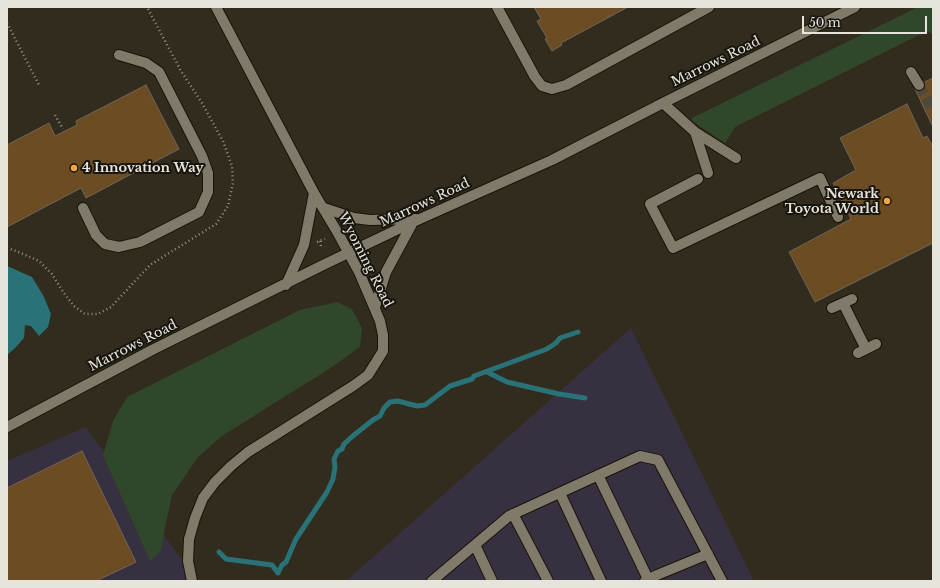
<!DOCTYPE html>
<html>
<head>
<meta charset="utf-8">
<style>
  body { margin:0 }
  #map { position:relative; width:940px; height:588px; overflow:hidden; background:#312c1e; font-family:"Libre Baskerville",serif }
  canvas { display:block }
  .frame { position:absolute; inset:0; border:8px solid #e7e4db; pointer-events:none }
  .scale { position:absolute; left:802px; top:16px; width:125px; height:18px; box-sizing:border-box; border:2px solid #e7e4db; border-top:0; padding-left:5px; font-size:12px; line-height:14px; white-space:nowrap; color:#e7e4db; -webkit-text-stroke:3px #17150e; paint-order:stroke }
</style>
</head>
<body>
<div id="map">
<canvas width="940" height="588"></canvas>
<div class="frame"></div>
<div class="scale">50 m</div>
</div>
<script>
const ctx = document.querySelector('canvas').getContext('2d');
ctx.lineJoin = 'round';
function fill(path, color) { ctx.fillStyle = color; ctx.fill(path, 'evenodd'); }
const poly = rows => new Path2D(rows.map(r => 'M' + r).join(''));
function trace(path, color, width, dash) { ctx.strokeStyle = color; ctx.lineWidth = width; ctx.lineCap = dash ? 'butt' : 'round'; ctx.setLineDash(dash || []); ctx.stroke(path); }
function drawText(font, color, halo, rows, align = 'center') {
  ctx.font = font + ' "Libre Baskerville",serif'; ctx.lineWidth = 4; ctx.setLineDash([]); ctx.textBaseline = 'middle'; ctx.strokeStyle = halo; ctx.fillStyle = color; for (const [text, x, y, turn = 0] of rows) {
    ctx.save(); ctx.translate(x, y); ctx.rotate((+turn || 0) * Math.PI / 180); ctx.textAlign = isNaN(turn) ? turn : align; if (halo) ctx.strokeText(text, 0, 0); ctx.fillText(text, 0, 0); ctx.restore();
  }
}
fill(poly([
  [631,328,754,581,346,581],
  [86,427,197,581,7,581,7,461]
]), '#373041');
fill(poly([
  [918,7,933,7,933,35,929,32,923,33,735,127,725,143,692,121,692,118],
  [337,302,352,309,362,328,360,347,329,369,222,436,198,457,172,495,165,527,161,551,150,561,103,455,113,421,127,397,300,310]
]), '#31472c');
fill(poly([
  [7,266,32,277,43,295,51,314,48,327,39,336,31,326,25,325,24,338,15,348,7,355]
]), '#297277');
trace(poly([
  [487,372,507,382,559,394,585,398],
  [219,552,226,559,272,565,278,573,282,565,286,562,296,539,327,492,333,479,335,467,334,459,338,451,342,449,344,444,354,435,373,420,380,416,384,408,390,402,398,401,417,406,425,405,450,386,472,379,474,376,547,349,556,343,560,338,578,332]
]), '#297277', 5);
const building = poly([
  [534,7,628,7,561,43,562,45,552,51,545,39,547,38,537,21,541,19,534,7],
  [933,78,933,127,914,87,933,78],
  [146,85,179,149,86,198,81,188,7,227,7,145,49,123,55,136,77,125,76,121,146,85],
  [907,104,923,138,927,136,933,147,933,243,815,302,789,252,851,219,833,183,856,170,840,138,907,104],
  [82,451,136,562,96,581,7,581,7,488,82,451]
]);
fill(building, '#6c4c23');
trace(building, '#716558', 1);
trace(poly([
  [919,85,933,111]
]), '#4c483a', 10, [10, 5]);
const minor = poly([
  [497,7,535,77,542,86,552,89,566,85,709,7],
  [911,72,919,85],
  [663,103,695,132,736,158],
  [695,132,708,173],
  [698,179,650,204,673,248,820,178,838,217],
  [83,208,96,235,105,244,119,247,140,242,199,212,208,192,208,173,202,156,159,72,146,63,119,55],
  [324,208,354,218,370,220,416,219],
  [286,285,304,245,314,193],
  [843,303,866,349],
  [375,307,386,272,413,222],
  [832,308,852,299],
  [858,353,876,344],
  [7,427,152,350,323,265,413,222,552,160,663,103,855,7],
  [598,475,648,579],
  [560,493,601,581],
  [513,514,548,581],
  [475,545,492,581],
  [192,581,188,561,189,539,195,518,203,498,215,482,231,466,248,452,353,386,368,375,383,351,383,335,380,321,359,272,339,235,314,193,216,7],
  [432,581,509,516,640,456,658,460,722,581],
  [645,581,657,575,708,554]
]);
trace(minor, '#191407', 12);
trace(poly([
  [7,23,40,87],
  [55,115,63,129],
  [320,241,321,246],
  [317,242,325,239],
  [7,248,16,251,39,261,52,274,63,292,74,306,85,314,98,314,111,307,150,265,216,224,228,206,233,183,232,166,223,141,202,103,181,71,147,7]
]), '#959186', 2.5, [1, 3]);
trace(minor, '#807a6a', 10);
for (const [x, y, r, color] of [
  [74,168,4,"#f3a443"],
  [887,201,4,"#f3a443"]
]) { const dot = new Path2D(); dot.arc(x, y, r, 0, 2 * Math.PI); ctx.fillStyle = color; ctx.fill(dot); trace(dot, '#17150e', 1.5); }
drawText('13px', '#e7e4db', '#17150e', [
  ["Marrows Road",716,62,-26],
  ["Marrows Road",425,203,-25],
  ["Wyoming Road",365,260,63],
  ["Marrows Road",133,346,-27]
]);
drawText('bold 13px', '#e7e4db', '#17150e', [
  ["4 Innovation Way",82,168],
  ["Newark",879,194,"right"],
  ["Toyota World",879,209,"right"]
], 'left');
</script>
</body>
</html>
